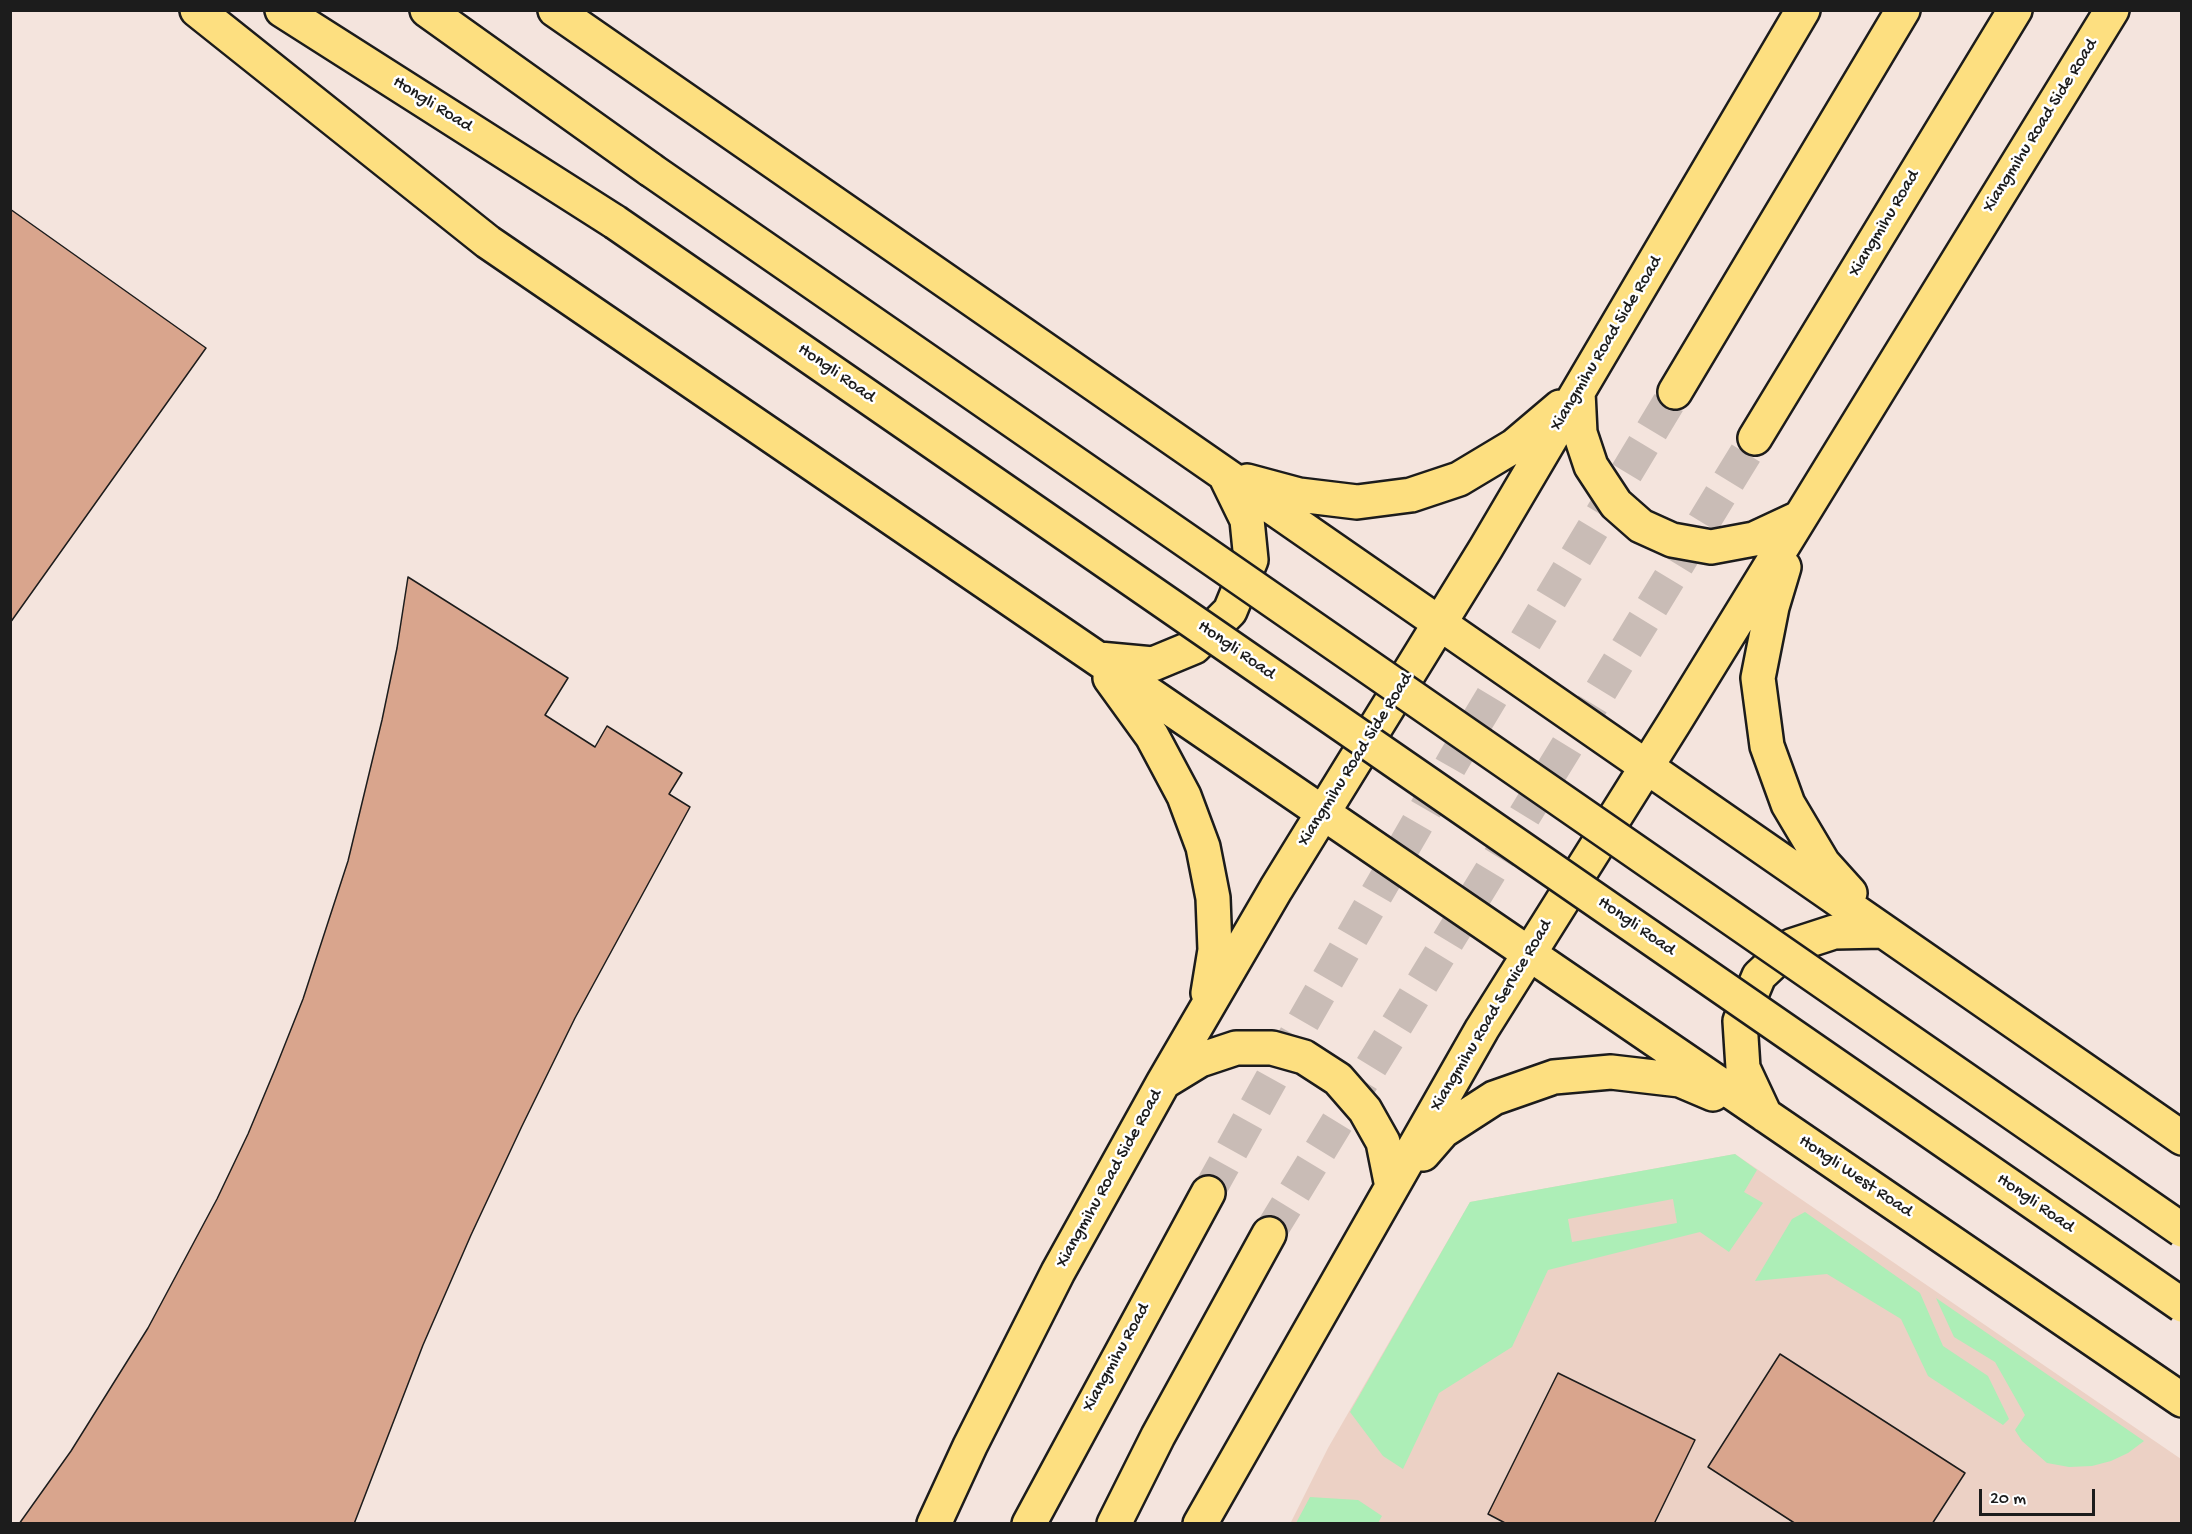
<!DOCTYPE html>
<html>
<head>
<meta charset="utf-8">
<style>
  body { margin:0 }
  #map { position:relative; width:2192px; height:1534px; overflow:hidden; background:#f4e4dd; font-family:"Gochi Hand",sans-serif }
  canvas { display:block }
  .frame { position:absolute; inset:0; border:12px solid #1c1c1c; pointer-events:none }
  .scale { position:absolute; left:1979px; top:1489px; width:116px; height:27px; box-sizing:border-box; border:3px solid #1c1c1c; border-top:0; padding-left:8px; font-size:18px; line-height:21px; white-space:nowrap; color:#1c1c1c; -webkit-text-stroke:4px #fff; paint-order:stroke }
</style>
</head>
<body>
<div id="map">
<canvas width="2192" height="1534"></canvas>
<div class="frame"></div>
<div class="scale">20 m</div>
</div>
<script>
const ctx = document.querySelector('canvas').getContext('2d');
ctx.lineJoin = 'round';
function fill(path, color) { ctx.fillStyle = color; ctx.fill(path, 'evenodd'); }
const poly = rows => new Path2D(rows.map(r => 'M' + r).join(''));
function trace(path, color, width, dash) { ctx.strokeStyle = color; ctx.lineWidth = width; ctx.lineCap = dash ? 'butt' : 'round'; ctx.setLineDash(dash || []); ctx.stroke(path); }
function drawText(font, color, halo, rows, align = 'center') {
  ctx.font = font + ' "Gochi Hand",sans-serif'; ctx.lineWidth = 5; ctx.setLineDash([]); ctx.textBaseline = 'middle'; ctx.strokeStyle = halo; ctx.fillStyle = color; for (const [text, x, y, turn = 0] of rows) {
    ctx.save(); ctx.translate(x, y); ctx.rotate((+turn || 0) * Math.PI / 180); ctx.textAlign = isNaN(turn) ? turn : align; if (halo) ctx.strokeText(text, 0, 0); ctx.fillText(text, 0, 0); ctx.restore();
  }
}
fill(poly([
  [1735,1154,2181,1459,2181,1523,1290,1524,1328,1448,1470,1202]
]), '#ecd1c5');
fill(poly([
  [1735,1154,1757,1170,1744,1192,1763,1203,1729,1252,1700,1232,1548,1270,1512,1347,1439,1393,1403,1469,1383,1456,1350,1412,1470,1202],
  [1673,1199,1677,1223,1572,1242,1568,1219],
  [1805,1212,1920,1293,1943,1346,1988,1376,2009,1419,2003,1425,1928,1376,1901,1319,1827,1274,1755,1281,1792,1219],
  [1936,1298,2144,1441,2128,1453,2111,1461,2092,1466,2069,1467,2047,1463,2022,1441,2015,1430,2025,1415,1995,1362,1954,1337],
  [1310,1497,1358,1500,1382,1516,1378,1523,1296,1523]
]), '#adeeb7');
const building = poly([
  [10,209,206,348,10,623,10,209],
  [408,577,568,678,545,715,595,747,607,726,682,773,669,794,690,807,575,1018,522,1126,471,1235,423,1345,354,1524,19,1524,71,1451,148,1328,217,1199,248,1134,276,1067,303,999,348,861,382,720,397,648,408,577],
  [1780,1354,1965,1473,1932,1524,1796,1524,1708,1467,1780,1354],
  [1558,1373,1695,1440,1654,1524,1507,1524,1488,1514,1558,1373]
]);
fill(building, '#d9a58d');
trace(building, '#1c1c1c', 1.5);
trace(poly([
  [1208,1193,1295,1036,1455,758,1675,392],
  [1269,1234,1755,438]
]), '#c9bcb6', 33, [33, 16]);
const major = poly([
  [197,10,488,242,2182,1400],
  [282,10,615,222],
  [427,10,651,170],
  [555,10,2182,1138],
  [1578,392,1580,433,1591,466,1616,504,1641,526,1672,540,1711,547,1754,539,1799,518],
  [1247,481,1299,495,1357,502,1411,495,1459,479,1514,446,1560,407],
  [1784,567,1772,607,1758,678,1767,746,1788,804,1823,863,1850,893],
  [1099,659,1153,664,1194,647,1230,611,1251,560,1247,520,1227,479],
  [1110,678,1152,736,1184,796,1203,847,1213,898,1215,950,1208,993],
  [1164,1082,1200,1060,1236,1048,1272,1048,1304,1057,1338,1079,1365,1110,1383,1142,1392,1187],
  [1765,1115,1743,1068,1740,1021,1759,976,1791,946,1834,932,1883,931],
  [1423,1154,1443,1131,1494,1098,1554,1077,1611,1072,1680,1080,1713,1094],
  [934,1524,970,1446,1058,1272,1163,1083,1276,889,1486,548,1803,10],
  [1200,1524,1482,1029,1674,723,2112,10]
]);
const highway = poly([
  [1675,392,1903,10],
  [1755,438,2015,10],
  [1029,1524,1208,1193],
  [1114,1524,1158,1436,1269,1234]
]);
trace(major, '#1c1c1c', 38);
trace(highway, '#1c1c1c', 38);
trace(major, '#fddf80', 33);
trace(highway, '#fddf80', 33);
const majorBridge = poly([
  [651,170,2182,1230],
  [615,222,2182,1305]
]);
trace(majorBridge, '#1c1c1c', 38, []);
trace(majorBridge, '#fddf80', 33);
drawText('18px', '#1c1c1c', '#fff', [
  ["Hongli Road",432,105,32],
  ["Xiangmihu Road Side Road",2041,126,-58],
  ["Xiangmihu Road",1885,224,-59],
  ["Xiangmihu Road Side Road",1607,344,-59],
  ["Hongli Road",836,374,35],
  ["Hongli Road",1236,651,35],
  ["Xiangmihu Road Side Road",1356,760,-58],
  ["Hongli Road",1636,927,35],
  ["Xiangmihu Road Service Road",1492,1016,-59],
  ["Hongli West Road",1855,1177,34],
  ["Xiangmihu Road Side Road",1110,1179,-61],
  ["Hongli Road",2035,1204,35],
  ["Xiangmihu Road",1117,1358,-61]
]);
</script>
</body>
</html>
